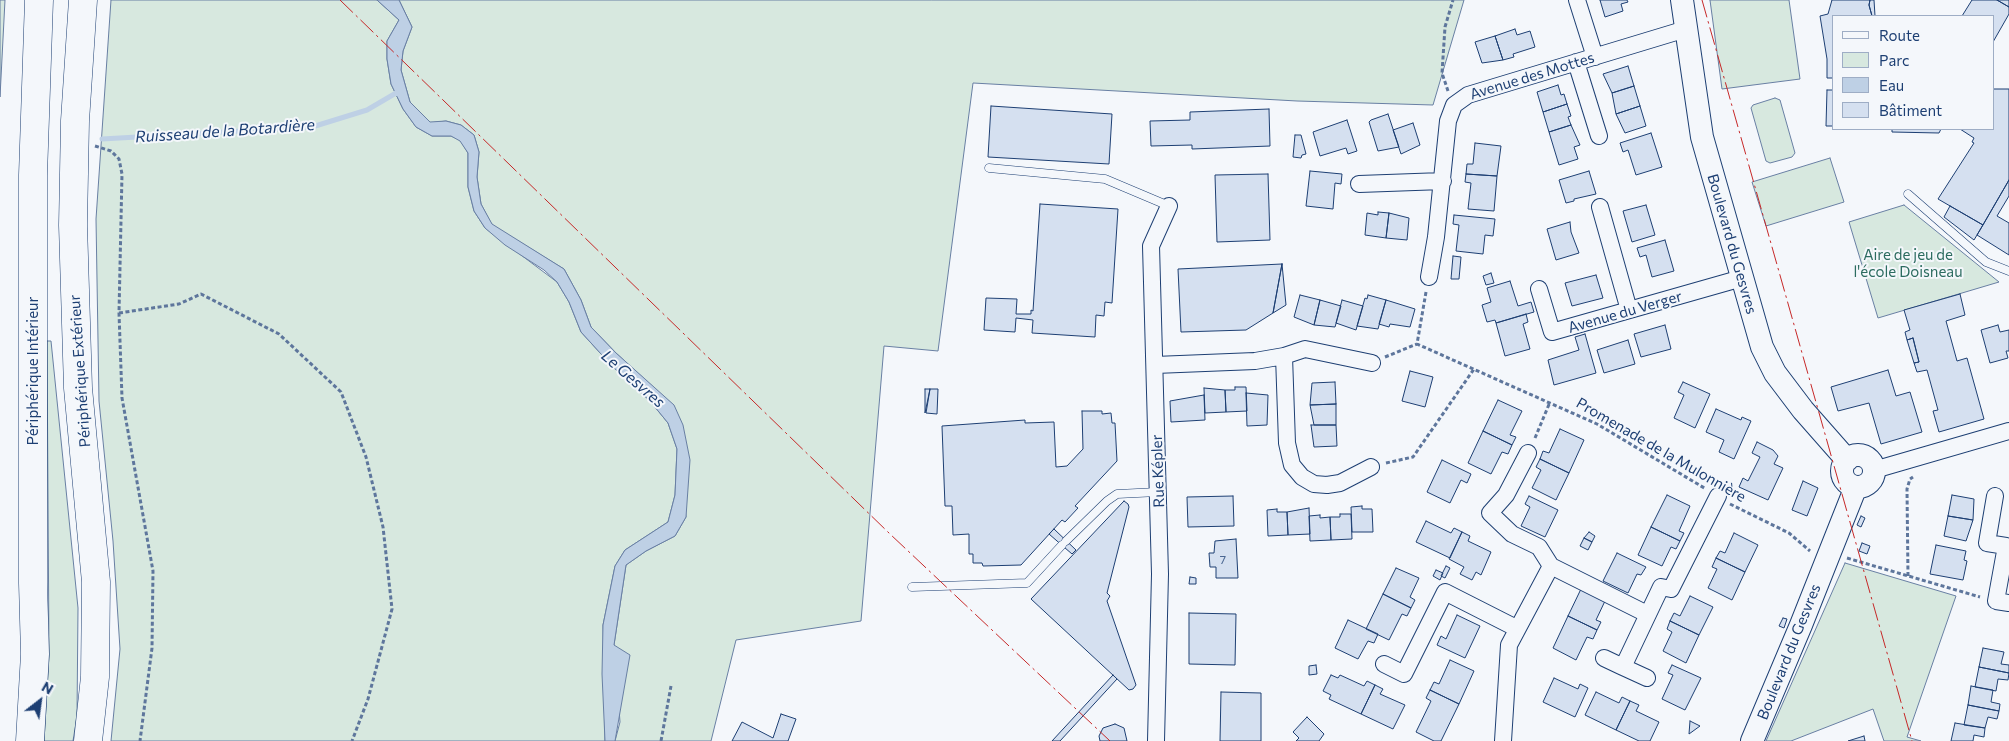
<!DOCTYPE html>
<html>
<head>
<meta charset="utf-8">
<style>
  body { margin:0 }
  #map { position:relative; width:2009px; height:741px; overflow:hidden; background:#f4f7fb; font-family:Commissioner,sans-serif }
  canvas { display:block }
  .legend { position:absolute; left:1832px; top:15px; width:162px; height:115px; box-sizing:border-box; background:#f4f7fb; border:1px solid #9eadc5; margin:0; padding:6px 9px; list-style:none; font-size:15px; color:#1d3f73 }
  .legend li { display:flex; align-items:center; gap:10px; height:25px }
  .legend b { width:25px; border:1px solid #9eadc5 }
  .north { position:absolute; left:15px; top:676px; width:50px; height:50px; -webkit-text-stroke:4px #f4f7fb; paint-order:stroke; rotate:30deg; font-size:14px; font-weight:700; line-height:20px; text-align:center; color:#1d3f73 }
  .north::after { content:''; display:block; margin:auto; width:18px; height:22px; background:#1d3f73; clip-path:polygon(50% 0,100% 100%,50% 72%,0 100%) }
</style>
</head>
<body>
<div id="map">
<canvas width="2009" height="741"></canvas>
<ul class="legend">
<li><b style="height:6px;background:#f4f7fb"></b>Route</li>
<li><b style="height:14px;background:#d7e8df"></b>Parc</li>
<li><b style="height:14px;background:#bed0e5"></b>Eau</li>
<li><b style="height:14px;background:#d5e0f0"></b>Bâtiment</li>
</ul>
<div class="north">N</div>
</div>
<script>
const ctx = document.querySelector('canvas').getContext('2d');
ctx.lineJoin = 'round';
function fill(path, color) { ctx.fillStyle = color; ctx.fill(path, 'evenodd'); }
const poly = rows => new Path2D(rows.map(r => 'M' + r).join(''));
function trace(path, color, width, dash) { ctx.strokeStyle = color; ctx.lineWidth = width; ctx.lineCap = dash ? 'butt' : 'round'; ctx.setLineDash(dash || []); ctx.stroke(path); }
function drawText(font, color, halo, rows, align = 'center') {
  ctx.font = font + ' Commissioner,sans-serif'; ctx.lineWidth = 4; ctx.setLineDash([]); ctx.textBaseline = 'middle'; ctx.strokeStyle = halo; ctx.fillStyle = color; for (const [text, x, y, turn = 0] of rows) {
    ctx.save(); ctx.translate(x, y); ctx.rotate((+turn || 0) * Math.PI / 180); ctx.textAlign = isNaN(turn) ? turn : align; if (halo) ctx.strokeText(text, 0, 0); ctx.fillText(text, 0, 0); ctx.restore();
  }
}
const green = poly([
  [0,0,5,0,0,97,0,0],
  [111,0,377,0,399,20,387,41,387,59,391,84,403,109,416,127,432,136,451,136,460,140,468,153,468,187,474,211,485,228,557,282,569,302,581,332,612,366,650,401,668,423,677,449,675,495,668,522,625,550,615,566,603,625,605,741,111,741,120,649,113,541,99,401,96,219,111,0],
  [399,0,1464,0,1433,105,1297,101,973,83,938,351,884,346,861,621,736,640,711,741,615,741,620,722,614,645,626,565,646,551,675,536,686,517,674,406,616,353,591,327,581,300,564,269,492,225,481,204,477,177,479,152,474,135,461,125,446,121,430,123,410,102,401,70,403,51,412,27,399,0],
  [1710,0,1789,0,1800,79,1722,89,1710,0],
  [1775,98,1780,100,1795,153,1792,157,1770,163,1766,161,1751,108,1753,105,1775,98],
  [1830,158,1844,202,1766,226,1752,182,1830,158],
  [1904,205,1999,282,1878,318,1849,222,1904,205],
  [47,341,51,341,78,608,77,716,73,741,44,741,49,656,47,341],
  [1845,563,1956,596,1907,737,1921,741,1884,741,1873,709,1791,741,1766,741,1845,563]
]);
fill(green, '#d7e8df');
trace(green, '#687fa3', 1);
const water = poly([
  [377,0,399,0,412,27,403,51,401,70,410,102,430,122,446,121,461,125,474,135,479,152,477,177,481,204,492,224,564,269,581,300,591,327,616,353,674,405,683,425,690,460,686,517,675,536,646,551,626,565,614,645,630,655,615,741,605,741,602,674,603,625,615,566,625,550,668,522,675,495,677,449,668,423,650,401,612,366,581,332,569,302,557,282,544,270,505,245,485,228,474,211,468,187,468,153,460,141,451,136,432,136,416,127,403,109,391,84,387,59,387,41,399,20,377,0]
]);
fill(water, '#bed0e5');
trace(water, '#687fa3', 1);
trace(poly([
  [102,139,312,127,367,110,396,93,401,95]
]), '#bed0e5', 5);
const building = poly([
  [1600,0,1627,0,1628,2,1621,4,1623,11,1605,17,1600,0],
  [1832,0,1870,0,1869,5,1872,16,1833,16,1833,78,1827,78,1827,59,1820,16,1828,14,1832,0],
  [1870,0,1874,0,1875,16,1872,16,1869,5,1870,0],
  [1972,0,1997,0,2009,7,2009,14,1993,42,1993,16,1962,16,1972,0],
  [1997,0,2009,0,2009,7,1997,0],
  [1515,29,1517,35,1530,31,1535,47,1513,54,1514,57,1503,60,1495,36,1515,29],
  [1495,36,1503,60,1482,63,1475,42,1495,36],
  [1628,66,1634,86,1612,93,1603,74,1628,66],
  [1558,85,1561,95,1564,94,1567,104,1543,112,1537,92,1558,85],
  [1634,86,1640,106,1616,114,1612,93,1634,86],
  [1993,89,2009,89,2009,180,1983,225,1938,199,1974,143,1972,142,1974,138,1960,129,1993,129,1993,89],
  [1827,90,1833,90,1833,126,1826,126,1827,90],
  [1567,104,1571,116,1568,117,1571,125,1549,132,1543,112,1567,104],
  [991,106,1112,114,1109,164,988,157,991,106],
  [1640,106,1646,126,1625,133,1616,114,1640,106],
  [1269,109,1270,146,1192,149,1192,145,1151,146,1150,121,1190,120,1190,112,1269,109],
  [1388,114,1399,147,1378,151,1369,122,1371,120,1388,114],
  [1347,120,1357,151,1348,154,1346,148,1320,156,1313,132,1347,120],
  [1413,123,1420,145,1401,154,1393,130,1413,123],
  [1571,125,1580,145,1574,147,1578,159,1559,165,1549,132,1571,125],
  [1892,129,1941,129,1939,133,1892,132,1892,129],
  [1651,133,1662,167,1636,175,1628,150,1623,152,1620,143,1651,133],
  [1295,135,1301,135,1306,154,1302,155,1301,158,1293,157,1295,135],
  [1475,143,1501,146,1497,176,1466,174,1467,164,1473,164,1475,143],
  [1310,171,1342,174,1341,184,1335,183,1333,209,1306,206,1310,171],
  [1589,171,1596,194,1574,199,1574,201,1566,203,1559,180,1589,171],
  [1268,174,1270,240,1217,242,1215,175,1268,174],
  [1466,174,1497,176,1494,211,1468,209,1471,183,1465,182,1466,174],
  [2009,180,2009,196,1997,216,2009,223,2009,255,1977,235,2009,180],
  [1040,204,1118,209,1112,303,1105,302,1104,316,1096,315,1095,337,1032,333,1033,320,1016,318,1015,332,984,330,986,298,1017,299,1016,314,1031,314,1031,310,1033,311,1040,204],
  [1646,205,1655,235,1632,242,1623,211,1646,205],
  [1950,206,1983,225,1974,240,1944,217,1950,206],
  [1378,212,1389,213,1386,238,1365,235,1367,213,1378,215,1378,212],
  [1389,213,1409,218,1407,240,1386,238,1389,213],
  [1454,215,1495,219,1493,236,1485,235,1483,254,1456,251,1459,225,1453,224,1454,215],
  [1570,222,1571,232,1579,253,1556,260,1547,229,1570,222],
  [1665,240,1674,271,1652,277,1646,255,1640,257,1637,248,1665,240],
  [1453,256,1461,257,1459,279,1451,279,1453,256],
  [1282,264,1286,305,1273,313,1282,264],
  [1282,264,1273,313,1246,330,1181,332,1178,269,1282,264],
  [1491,273,1494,283,1486,285,1483,276,1491,273],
  [1596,275,1603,298,1572,306,1565,283,1596,275],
  [1510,281,1518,306,1531,302,1534,312,1496,323,1495,320,1487,322,1482,305,1491,302,1487,288,1510,281],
  [1960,294,1965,315,1946,321,1957,361,1967,358,1984,419,1939,432,1933,411,1938,410,1927,370,1917,372,1914,363,1919,362,1913,338,1907,340,1905,332,1910,330,1904,310,1960,294],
  [1300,295,1320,300,1314,325,1294,317,1300,295],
  [1368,295,1386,300,1378,329,1357,326,1365,298,1367,299,1368,295],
  [1320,300,1341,306,1335,327,1314,325,1320,300],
  [1342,300,1363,306,1356,330,1336,323,1342,300],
  [1386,300,1415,309,1410,327,1390,324,1389,327,1379,324,1386,300],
  [1526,314,1528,322,1523,324,1530,349,1505,356,1496,323,1526,314],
  [1665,325,1671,349,1641,357,1634,334,1665,325],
  [1998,325,2000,332,2009,330,2009,351,2006,351,2008,358,1990,363,1981,330,1998,325],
  [1585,334,1596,373,1554,385,1548,360,1579,350,1575,337,1585,334],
  [1913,338,1919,362,1914,363,1907,340,1913,338],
  [1628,340,1635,364,1604,373,1597,350,1628,340],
  [1888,370,1896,396,1910,392,1922,432,1881,444,1869,403,1838,411,1831,387,1888,370],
  [1410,371,1433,377,1425,407,1402,401,1410,371],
  [1335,382,1336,404,1310,405,1312,383,1335,382],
  [1683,382,1710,394,1695,428,1674,418,1684,395,1678,392,1683,382],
  [1235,387,1246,387,1247,411,1226,412,1225,390,1235,390,1235,387],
  [1204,388,1225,390,1226,412,1205,413,1204,388],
  [925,389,930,389,925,413,925,389],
  [930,389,938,389,937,414,926,413,930,389],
  [1246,393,1268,395,1267,425,1247,426,1246,393],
  [1204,395,1205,420,1171,422,1170,401,1204,395],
  [1498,400,1522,411,1510,435,1516,437,1512,445,1483,431,1498,400],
  [1336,404,1336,425,1314,425,1310,405,1336,404],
  [1716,409,1741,420,1742,417,1751,421,1734,459,1719,452,1724,440,1706,432,1716,409],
  [1082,411,1102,411,1102,414,1111,413,1112,423,1115,423,1117,461,1075,506,1078,508,1065,522,1062,520,1021,565,983,566,982,563,973,563,973,554,969,554,969,534,953,535,952,506,945,506,942,426,1025,420,1025,423,1054,422,1056,467,1067,466,1083,449,1082,411],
  [1311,425,1336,425,1337,446,1314,447,1311,425],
  [1560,429,1584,440,1569,473,1540,459,1543,451,1549,453,1560,429],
  [1483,431,1512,445,1508,454,1502,452,1491,474,1468,463,1483,431],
  [1757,442,1773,450,1778,456,1774,464,1783,468,1768,500,1739,487,1743,478,1748,481,1760,457,1752,453,1757,442],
  [1540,459,1569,473,1556,500,1532,488,1541,470,1536,467,1540,459],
  [1442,460,1471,474,1467,483,1461,480,1450,503,1427,492,1442,460],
  [1803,481,1818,488,1807,516,1792,510,1803,481],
  [1667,495,1690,506,1679,531,1684,533,1680,541,1651,527,1667,495],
  [1952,495,1974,499,1973,520,1948,516,1952,495],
  [1233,496,1234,526,1188,527,1187,497,1233,496],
  [1529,496,1558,510,1545,537,1521,526,1530,507,1525,504,1529,496],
  [1124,501,1128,504,1129,507,1107,593,1110,596,1107,601,1136,685,1133,689,1129,690,1031,599,1124,501],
  [1362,506,1362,509,1372,509,1373,532,1352,532,1351,507,1362,506],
  [1309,508,1310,534,1288,535,1287,512,1309,508],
  [1277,509,1277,512,1287,512,1288,535,1268,536,1267,510,1277,509],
  [1340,514,1351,514,1352,539,1331,540,1330,517,1340,517,1340,514],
  [1320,515,1320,518,1330,517,1331,540,1310,541,1309,516,1320,515],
  [1861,516,1865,518,1861,527,1857,525,1861,516],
  [1948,516,1973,520,1966,541,1944,536,1948,516],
  [1426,521,1451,533,1454,528,1462,532,1450,558,1416,542,1426,521],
  [1651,527,1680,541,1676,549,1671,547,1662,566,1638,555,1651,527],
  [1054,529,1076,550,1072,554,1049,534,1054,529],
  [1462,532,1470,536,1468,541,1491,552,1481,575,1476,572,1472,580,1460,574,1464,567,1449,559,1462,532],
  [1589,532,1595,536,1592,542,1584,538,1589,532],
  [1734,533,1758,545,1745,572,1716,558,1720,551,1725,553,1734,533],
  [1584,538,1592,542,1588,550,1580,546,1584,538],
  [1236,539,1238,578,1216,578,1216,567,1210,567,1209,553,1214,553,1215,541,1236,539],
  [1862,543,1870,546,1867,554,1859,551,1862,543],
  [1936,545,1966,551,1964,560,1967,561,1963,580,1930,574,1936,545],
  [1617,553,1646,567,1641,575,1637,574,1628,593,1603,581,1617,553],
  [1716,558,1745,572,1732,600,1708,588,1717,569,1712,567,1716,558],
  [1446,566,1450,568,1445,578,1441,576,1446,566],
  [1396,568,1419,578,1410,597,1415,600,1411,608,1383,594,1396,568],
  [1436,570,1443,573,1440,580,1433,576,1436,570],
  [1190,577,1196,578,1196,584,1189,584,1190,577],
  [1581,589,1605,601,1596,620,1601,622,1597,630,1568,616,1581,589],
  [1383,594,1411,608,1407,616,1402,614,1389,640,1366,629,1383,594],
  [1690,596,1713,607,1699,635,1670,621,1674,613,1680,616,1690,596],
  [1189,613,1236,614,1235,665,1189,664,1189,613],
  [1457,615,1480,626,1465,658,1437,645,1441,636,1446,639,1457,615],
  [1568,616,1597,630,1593,639,1587,637,1576,660,1553,648,1568,616],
  [1783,618,1787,619,1784,628,1779,626,1783,618],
  [1348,620,1378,634,1374,643,1368,641,1358,659,1335,648,1348,620],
  [1670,621,1699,635,1686,663,1663,651,1672,632,1667,629,1670,621],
  [1983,648,2004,652,2001,664,2009,665,2009,673,1979,667,1983,648],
  [1450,660,1474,671,1459,704,1430,690,1434,682,1439,684,1450,660],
  [1316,665,1317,674,1309,675,1309,666,1316,665],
  [1672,665,1701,678,1685,710,1662,699,1673,675,1668,673,1672,665],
  [1979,667,2009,673,2008,680,1998,679,1996,691,1975,687,1979,667],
  [1113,675,1117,679,1060,741,1052,741,1113,675],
  [1331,675,1338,678,1340,675,1364,686,1367,681,1375,685,1361,714,1329,699,1331,695,1323,691,1331,675],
  [1554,678,1578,689,1580,684,1588,688,1575,717,1543,702,1554,678],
  [1375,685,1383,689,1380,694,1405,705,1393,729,1361,714,1375,685],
  [1971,686,1993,690,1991,702,2000,704,1999,711,1968,705,1971,686],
  [1430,690,1459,704,1441,741,1434,741,1416,732,1431,701,1426,698,1430,690],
  [1221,692,1261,693,1261,741,1220,741,1221,692],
  [1596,692,1619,703,1622,697,1630,701,1616,730,1585,715,1596,692],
  [1630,701,1639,705,1636,711,1659,722,1650,741,1639,741,1616,730,1630,701],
  [1968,705,1999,711,1997,719,1988,717,1985,728,1964,725,1968,705],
  [781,714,796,719,788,741,732,741,742,722,773,738,781,714],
  [1307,717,1324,734,1319,741,1296,741,1299,738,1293,732,1307,717],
  [1690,721,1700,726,1689,734,1690,721],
  [1955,723,1985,728,1984,737,1974,735,1973,741,1951,741,1955,723],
  [1115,724,1124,728,1127,741,1100,741,1099,736,1103,728,1115,724],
  [1864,736,1865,741,1848,741,1864,736]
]);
fill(building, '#d5e0f0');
trace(building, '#1d3f73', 1);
const lane = poly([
  [989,168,1105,179,1169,206],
  [1908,194,1986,262,2009,271],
  [1066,541,1107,501,1117,494,1158,492],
  [912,587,1027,583,1062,545]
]);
const street = poly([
  [1577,0,1595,57],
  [1576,62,1599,136],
  [1359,184,1443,181],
  [1600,207,1629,310],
  [1429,277,1436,237,1448,121,1454,105,1468,95,1686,29],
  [1539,289,1552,332,1742,278],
  [1284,356,1287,443,1292,465,1302,477,1314,484,1327,485,1340,483,1371,467],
  [1155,365,1255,361,1284,356,1305,349,1372,363],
  [1528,453,1506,495,1490,513,1512,534,1539,547,1551,566],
  [1874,470,2009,431],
  [1995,496,1987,543,2006,546,1996,601,2009,603],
  [1551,566,1647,614],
  [1604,658,1623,667,1661,587,1671,589,1718,496],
  [1384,664,1404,674,1445,592,1516,628],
  [1623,667,1647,678],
  [1156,741,1160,574,1151,246,1169,206],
  [1503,741,1509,645,1551,566]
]);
const secondary = poly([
  [1682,0,1702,137,1762,347,1775,373,1803,410,1847,460],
  '1842 471a16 16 0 1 1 32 0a16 16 0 1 1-32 0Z',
  [1752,741,1801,625,1853,494,1854,487]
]);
const highway = poly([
  [83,0,75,121,73,225,78,388,96,582,95,677,88,741],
  [30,741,35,654,33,583,33,175,39,0]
]);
trace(lane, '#1d3f73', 9);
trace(street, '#1d3f73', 18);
trace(secondary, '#1d3f73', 24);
trace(highway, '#1d3f73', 29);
trace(poly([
  [1448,91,1442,73,1445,27,1453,0],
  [95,146,111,151,119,159,122,174,119,313,122,398,153,571,152,648,140,741],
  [1426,292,1417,344,1597,424,1706,489],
  [119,313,179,304,201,294,279,334,341,392,366,457,383,527,392,609,368,699,352,741],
  [1385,357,1417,344],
  [1535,438,1550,402],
  [1386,463,1413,457,1474,369],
  [1730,504,1789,533,1810,551],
  [1847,558,1980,597],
  [1908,576,1907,489,1910,479,1913,477],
  [661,741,671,686]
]), '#5e769c', 3, [4, 2.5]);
trace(lane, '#f4f7fb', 8);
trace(street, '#f4f7fb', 16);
trace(secondary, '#f4f7fb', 22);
trace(highway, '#f4f7fb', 28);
trace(poly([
  [340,0,890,534,1110,741],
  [1702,0,1912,741]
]), '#c62828', 1, [18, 4, 2.5, 4]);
drawText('12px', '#4b6792', null, [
  ["7",1223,560]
]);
drawText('15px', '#1d3f73', '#f4f7fb', [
  ["Avenue des Mottes",1532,76,-17],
  ["Boulevard du Gesvres",1732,244,74],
  ["Avenue du Verger",1625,312,-16],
  ["Périphérique Intérieur",33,371,-90],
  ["Périphérique Extérieur",80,371,-94],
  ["Promenade de la Mulonnière",1661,450,30],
  ["Rue Képler",1158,471,-92],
  ["Boulevard du Gesvres",1789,652,-68]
]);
drawText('15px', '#2c6c60', '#f4f7fb', [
  ["Aire de jeu de",1908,255],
  ["l'école Doisneau",1908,272]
]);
drawText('italic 16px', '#1d3f73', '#f4f7fb', [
  ["Ruisseau de la Botardière",225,131,-4],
  ["Le Gesvres",633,379,41]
]);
</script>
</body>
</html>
